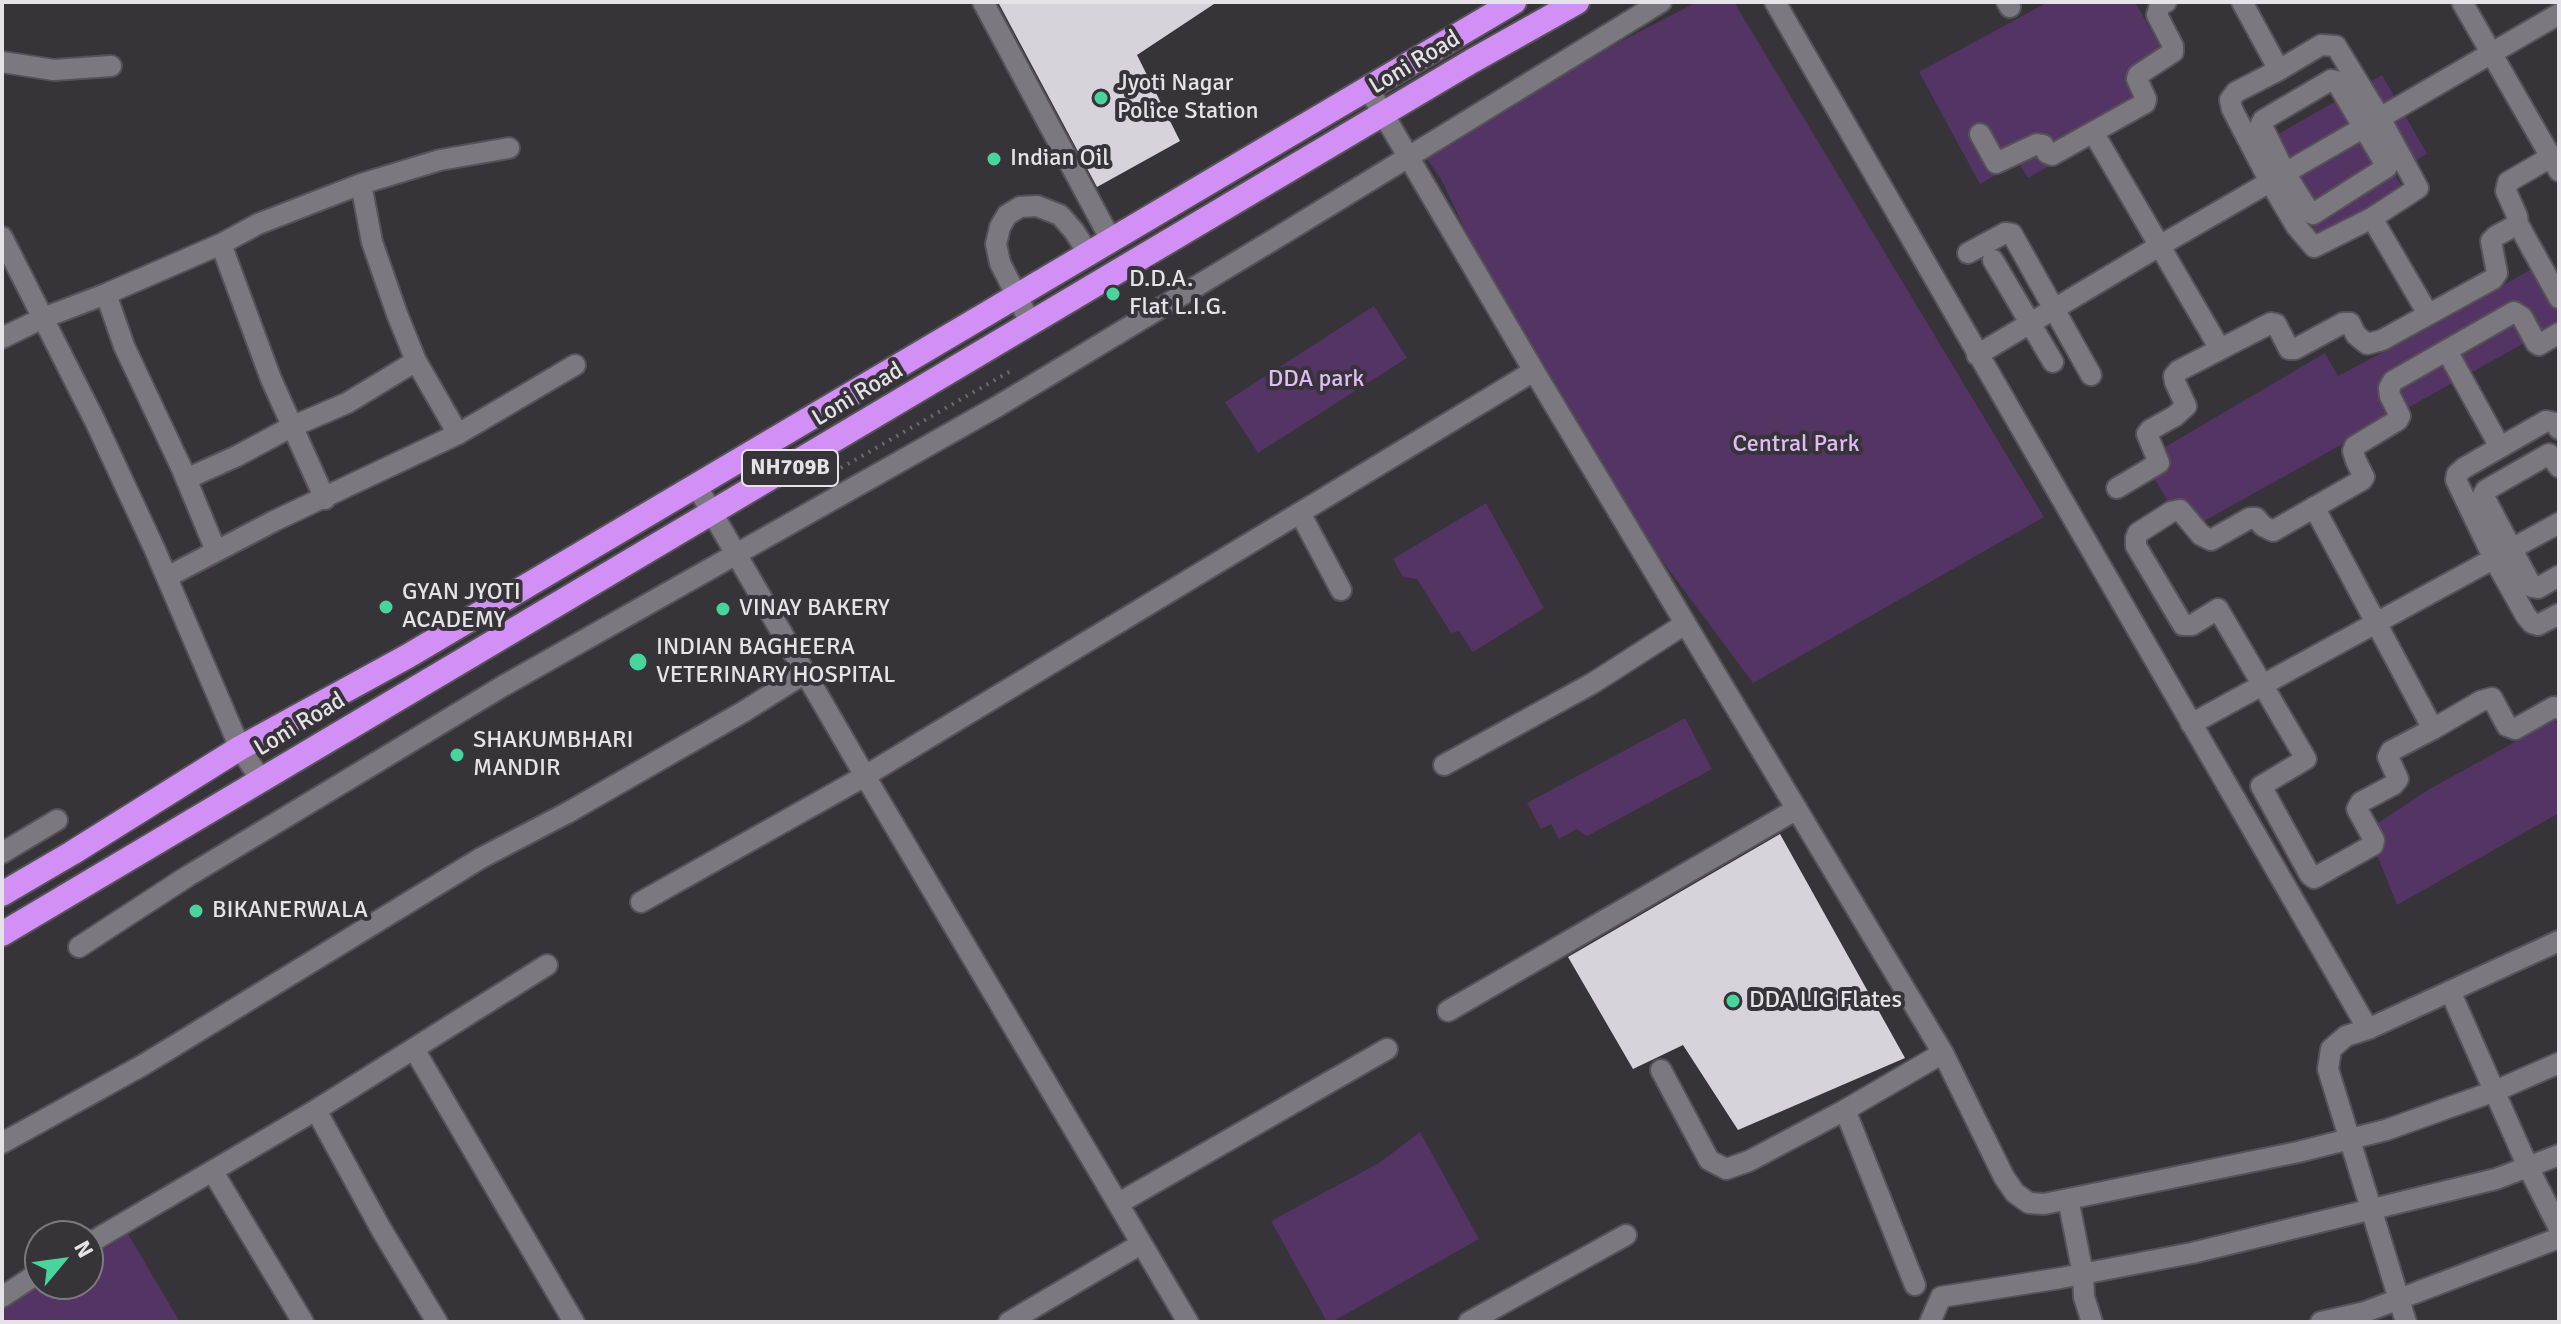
<!DOCTYPE html>
<html>
<head>
<meta charset="utf-8">
<style>
  body { margin:0 }
  #map { position:relative; width:2561px; height:1324px; overflow:hidden; background:#363339; font-family:Signika,sans-serif }
  canvas { display:block }
  .frame { position:absolute; inset:0; border:4px solid #e5e3e7; pointer-events:none }
  .north { position:absolute; left:24px; top:1220px; width:80px; height:80px; box-sizing:border-box; background:#363339; border:2px solid #7c797f; border-radius:50%; rotate:61deg; font-size:22px; font-weight:700; line-height:32px; text-align:center; color:#e5e3e7 }
  .north::after { content:''; display:block; margin:auto; width:28px; height:36px; background:#49d49c; clip-path:polygon(50% 0,100% 100%,50% 72%,0 100%) }
</style>
</head>
<body>
<div id="map">
<canvas width="2561" height="1324"></canvas>
<div class="frame"></div>
<div class="north">N</div>
</div>
<script>
const ctx = document.querySelector('canvas').getContext('2d');
ctx.lineJoin = 'round';
function fill(path, color) { ctx.fillStyle = color; ctx.fill(path, 'evenodd'); }
const poly = rows => new Path2D(rows.map(r => 'M' + r).join(''));
function trace(path, color, width, dash) { ctx.strokeStyle = color; ctx.lineWidth = width; ctx.lineCap = dash ? 'butt' : 'round'; ctx.setLineDash(dash || []); ctx.stroke(path); }
function drawText(font, color, halo, rows, align = 'center') {
  ctx.font = font + ' Signika,sans-serif'; ctx.lineWidth = 8; ctx.setLineDash([]); ctx.textBaseline = 'middle'; ctx.strokeStyle = halo; ctx.fillStyle = color; for (const [text, x, y, turn = 0] of rows) {
    ctx.save(); ctx.translate(x, y); ctx.rotate((+turn || 0) * Math.PI / 180); ctx.textAlign = isNaN(turn) ? turn : align; if (halo) ctx.strokeText(text, 0, 0); ctx.fillText(text, 0, 0); ctx.restore();
  }
}
fill(poly([
  [1697,2,1734,2,2044,517,1753,683,1654,550,1472,244,1441,179,1427,159,1523,92],
  [2048,2,2135,2,2166,57,2125,80,2143,113,2028,178,2018,162,1980,184,1919,72],
  [2382,75,2427,154,2394,173,2411,203,2327,251,2264,142],
  [2549,259,2559,278,2559,340,2537,336,2186,531,2143,460,2325,353,2338,376,2425,330],
  [1374,306,1407,358,1258,453,1225,402],
  [1486,503,1544,608,1473,652,1459,631,1451,633,1417,579,1403,577,1393,559],
  [2553,717,2559,728,2559,813,2397,905,2379,860,2363,833,2428,790,2531,733],
  [1685,718,1712,769,1587,836,1577,829,1559,839,1551,824,1541,829,1527,803],
  [1420,1132,1479,1239,1332,1322,1327,1322,1271,1221,1379,1163],
  [128,1234,180,1322,2,1322,2,1305,42,1284,88,1284,88,1259]
]), '#533464');
fill(poly([
  [998,2,1217,2,1137,55,1180,141,1097,187],
  [1780,834,1905,1058,1738,1130,1683,1045,1633,1069,1568,957]
]), '#d8d3db');
const minor = poly([
  [983,2,1111,240],
  [1775,2,2368,1029,2559,941],
  [2007,2,2010,7],
  [2242,2,2279,70,2321,45,2336,46,2380,118,2418,188,2372,218,2314,247,2296,226,2270,182,2232,109,2230,100,2236,92,2279,70],
  [2462,2,2559,171],
  [2,62,54,70,111,66],
  [2331,80,2336,81,2387,167,2313,214,2310,213,2285,173,2261,124,2263,120,2331,80],
  [1368,88,1534,371,1943,1053,2004,1177,2015,1193,2029,1203,2044,1204,2298,1152,2386,1130,2495,1091,2559,1063],
  [2093,132,2220,349],
  [1980,134,1996,163,2037,144,2043,145,2047,153,2052,155,2145,103,2146,99,2137,79,2138,75,2173,52,2173,46,2157,15,2160,5,2166,2],
  [361,184,372,242,397,314,416,361,458,434],
  [2372,218,2428,314],
  [2518,224,2559,298],
  [2,237,95,421,155,550,240,748,261,780],
  [221,244,271,379,325,499],
  [1968,253,2005,233,2012,234,2091,375],
  [1993,260,2053,362],
  [106,294,221,244,258,224,361,184,440,160,509,148],
  [1031,324,1000,263,996,244,1000,227,1007,215,1020,207,1037,206,1060,215,1074,231,1088,253],
  [2,338,43,318,106,294,124,346,182,469,216,551],
  [2447,351,2500,447],
  [1977,355,2161,245,2559,14],
  [2559,429,2555,423,2546,421,2464,468,2457,474,2456,480,2494,559,2526,616,2532,623,2538,625,2559,614],
  [2559,467,2549,454,2486,490,2483,495,2532,587,2538,588,2559,576],
  [186,479,237,456,291,427,347,403,416,361],
  [696,485,865,776,1188,1322],
  [2117,488,2159,463,2147,434,2150,430,2175,416,2186,406,2175,382,2174,376,2178,371,2271,323,2276,324,2289,349,2295,349,2343,323,2350,323,2356,335,2367,344,2382,340,2493,279,2497,273,2491,241,2496,236,2518,224,2517,216,2506,191,2508,182,2551,157],
  [2314,507,2433,729,2481,701,2492,698,2507,726,2515,729,2554,707,2559,709],
  [1300,513,1341,590],
  [167,577,274,521,458,434,575,365],
  [2191,724,2559,523],
  [2433,729,2391,751,2388,757,2398,779,2393,785,2361,802,2357,809,2374,840,2373,845,2314,878,2310,875,2261,786,2306,759,2218,609,2192,625,2183,625,2136,546,2136,538,2138,533,2171,512,2180,510,2201,535,2211,540,2250,518,2256,518,2263,526,2273,531,2362,480,2364,477,2356,461,2353,451,2355,446,2398,420,2400,416,2390,396,2389,388,2393,381,2514,312,2522,317,2536,343,2539,345,2559,333],
  [1444,765,1593,683,1685,624],
  [2,853,57,820],
  [641,902,865,776,1534,371],
  [79,947,188,876,503,686,998,406,1273,240,1661,2],
  [2450,991,2528,1167,2559,1228],
  [1448,1011,1797,809],
  [2368,1029,2346,1036,2331,1049,2328,1069,2406,1322],
  [414,1049,574,1322],
  [1661,1070,1709,1160,1726,1169,1749,1161,1845,1110,1915,1285],
  [316,1110,381,1229,437,1322],
  [1845,1110,1943,1053],
  [2,1143,143,1065,481,858,567,813,743,712,805,673],
  [213,1172,303,1322],
  [2068,1199,2083,1274,2084,1297,2092,1322],
  [1119,1203,1387,1049],
  [88,1244,316,1110,547,965],
  [2,1297,40,1272],
  [1009,1322,1141,1244],
  [1469,1322,1626,1235],
  [1930,1322,1941,1297,2061,1278,2192,1253,2496,1179,2559,1155],
  [2321,1322,2365,1312,2559,1238]
]);
const highway = poly([
  [2,894,72,853,240,748,408,656,1514,2],
  [2,934,1472,61,1577,2]
]);
trace(minor, '#565258', 24);
trace(highway, '#565258', 28);
trace(poly([
  [820,480,1014,369]
]), '#6e6b70', 4, [2, 6]);
trace(minor, '#7c787f', 20);
trace(highway, '#d28ff6', 24);
for (const [x, y, r, color] of [
  [1101,98,8,"#49d49c"],
  [994,159,8,"#49d49c"],
  [1113,294,8,"#49d49c"],
  [386,607,8,"#49d49c"],
  [723,609,8,"#49d49c"],
  [638,662,10,"#49d49c"],
  [457,755,8,"#49d49c"],
  [196,911,8,"#49d49c"],
  [1733,1001,8,"#49d49c"]
]) { const dot = new Path2D(); dot.arc(x, y, r, 0, 2 * Math.PI); ctx.fillStyle = color; ctx.fill(dot); trace(dot, '#363339', 3); }
for (const [x, y, w] of [
  [790,468,96]
]) { const box = new Path2D(); box.roundRect(x - w / 2, y - 18, w, 36, 6); ctx.fillStyle = '#363339'; ctx.fill(box); trace(box, '#e5e3e7', 2); }
drawText('bold 22px', '#e5e3e7', null, [
  ["NH709B",790,468]
]);
drawText('24px', '#e5e3e7', '#363339', [
  ["Loni Road",1415,63,-31],
  ["Loni Road",858,395,-31],
  ["Loni Road",300,725,-31]
]);
drawText('24px', '#e5e3e7', '#363339', [
  ["Jyoti Nagar",1117,84],
  ["Police Station",1117,112],
  ["Indian Oil",1010,159],
  ["D.D.A.",1129,280],
  ["Flat L.I.G.",1129,308],
  ["GYAN JYOTI",402,593],
  ["ACADEMY",402,621],
  ["VINAY BAKERY",739,609],
  ["INDIAN BAGHEERA",656,648],
  ["VETERINARY HOSPITAL",656,676],
  ["SHAKUMBHARI",473,741],
  ["MANDIR",473,769],
  ["BIKANERWALA",212,911],
  ["DDA LIG Flates",1749,1001]
], 'left');
drawText('24px', '#e0bcf6', '#363339', [
  ["DDA park",1316,380],
  ["Central Park",1796,445]
]);
</script>
</body>
</html>
